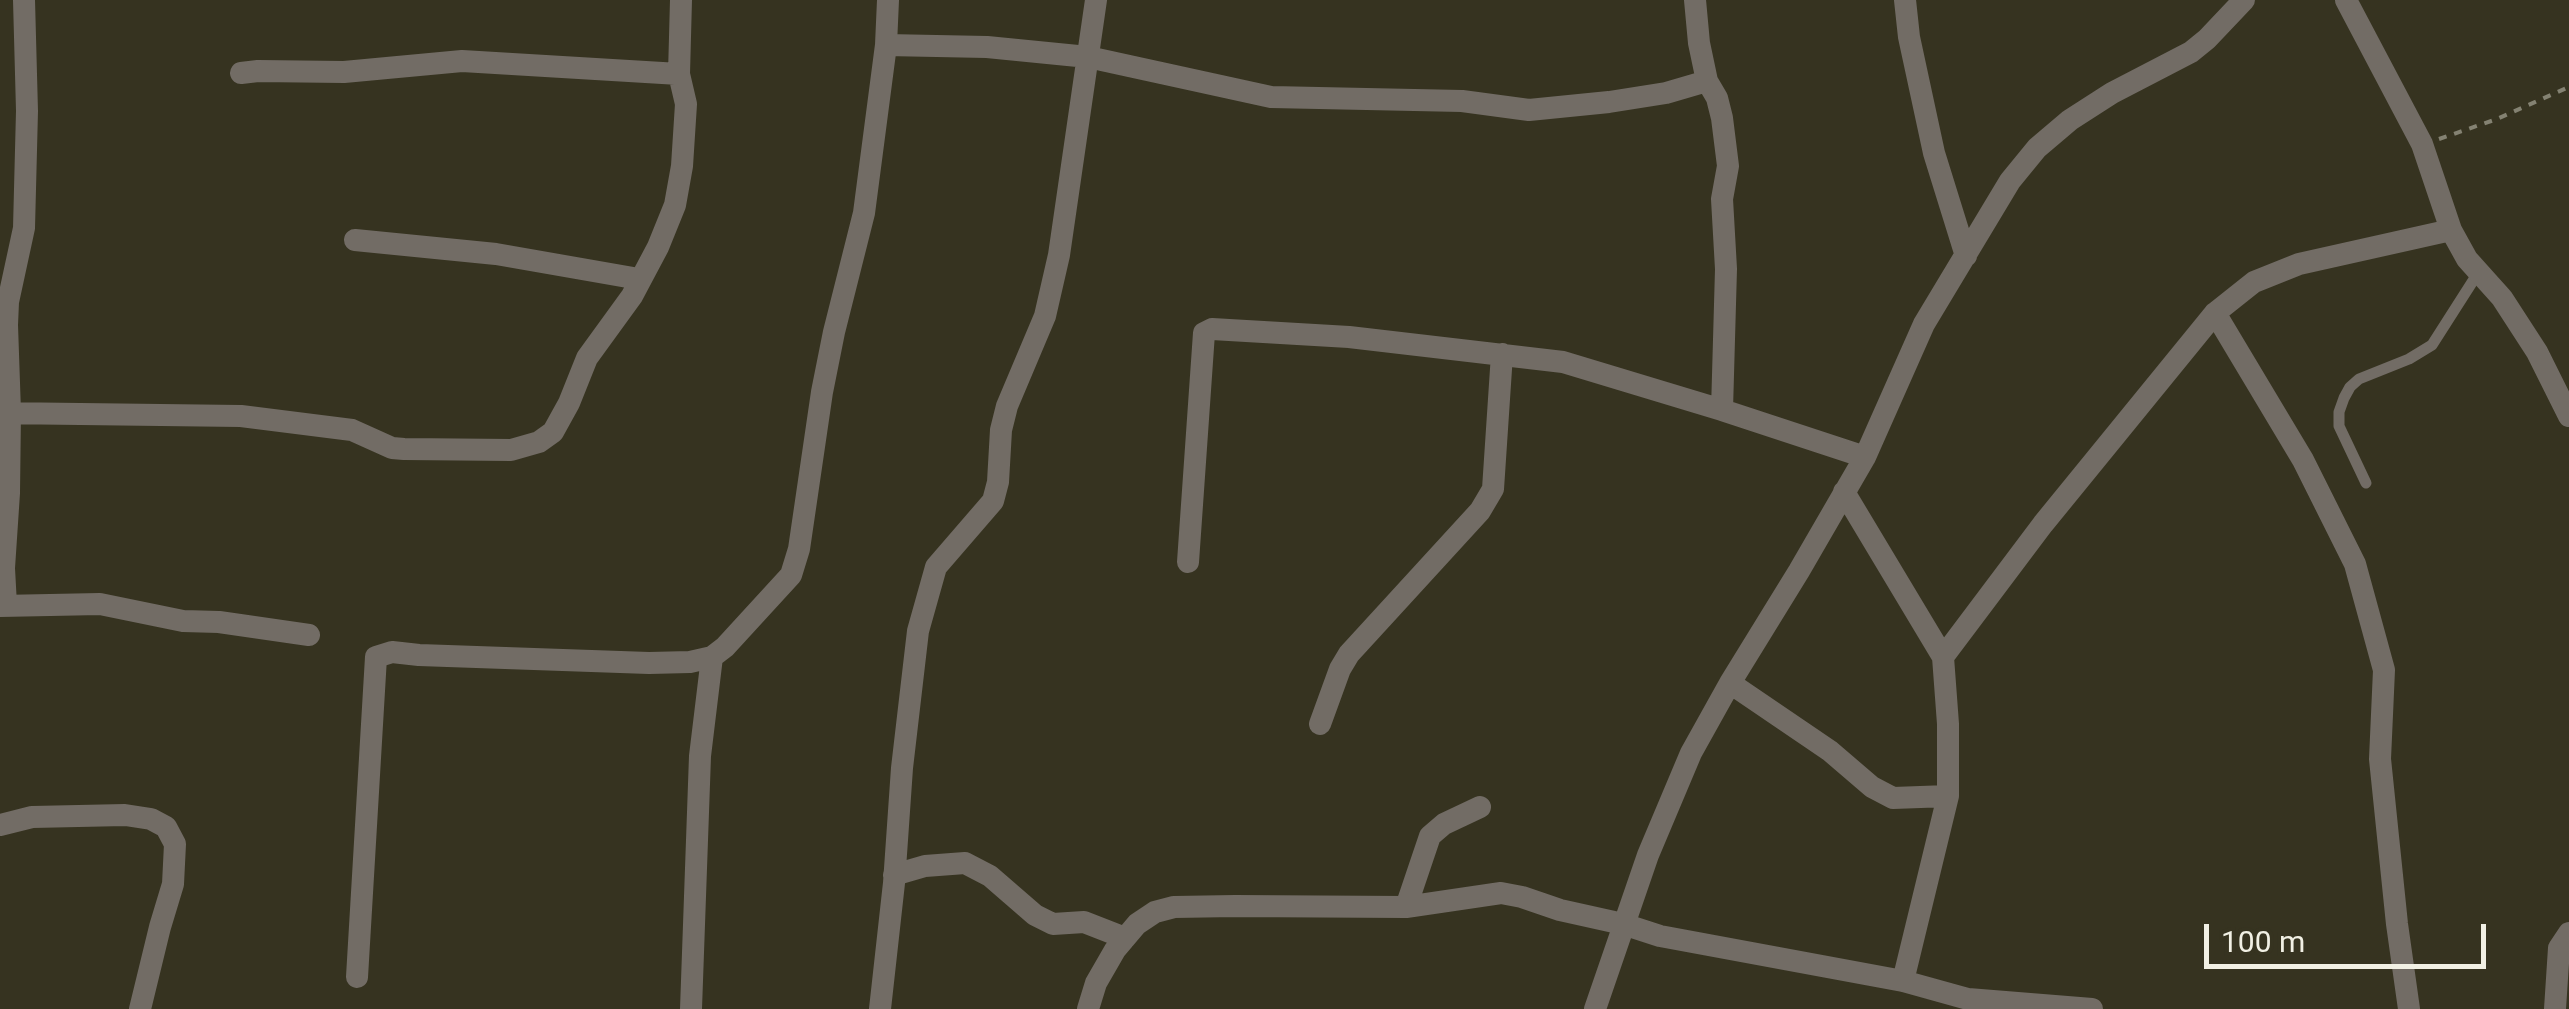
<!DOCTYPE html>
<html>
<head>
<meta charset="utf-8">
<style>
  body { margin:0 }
  #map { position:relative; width:2569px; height:1009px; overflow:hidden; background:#363320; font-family:Roboto,sans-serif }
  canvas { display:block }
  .scale { position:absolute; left:2204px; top:924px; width:282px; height:45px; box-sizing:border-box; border:5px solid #f1f0e4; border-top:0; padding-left:12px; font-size:30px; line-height:35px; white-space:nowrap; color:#f1f0e4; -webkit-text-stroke:8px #363320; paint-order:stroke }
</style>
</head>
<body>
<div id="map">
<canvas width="2569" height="1009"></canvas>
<div class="scale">100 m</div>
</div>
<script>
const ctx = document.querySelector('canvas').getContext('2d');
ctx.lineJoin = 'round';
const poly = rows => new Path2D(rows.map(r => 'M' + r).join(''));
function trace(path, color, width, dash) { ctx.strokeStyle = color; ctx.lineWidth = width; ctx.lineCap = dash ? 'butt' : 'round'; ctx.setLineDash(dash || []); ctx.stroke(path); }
trace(poly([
  [2439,139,2497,119,2569,87]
]), '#848272', 4, [8, 8]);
trace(poly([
  [2366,483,2339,426,2339,412,2344,398,2350,387,2359,379,2409,359,2432,345,2478,273]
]), '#726c65', 11);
trace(poly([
  [1695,0,1699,43,1707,81,1717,98,1722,118,1728,166,1722,199,1726,269,1722,410],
  [1905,0,1909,37,1934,153,1966,256],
  [2346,0,2422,144,2451,230,2467,259,2502,298,2537,352,2569,416],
  [886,45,987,47,1088,57,1271,97,1462,101,1529,110,1609,102,1666,93,1707,81],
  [241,73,258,71,344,72,462,61,679,74],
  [355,240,496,254,639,279],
  [2215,313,2303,460,2355,564,2384,670,2380,759,2397,924,2409,1009],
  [0,413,241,416,352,430,392,448,404,449,511,450,539,442,553,432,569,403,587,358,632,296,658,247,675,205,682,166,686,104,679,74,681,0],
  [1844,492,1943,657,1948,724,1948,796,1903,981],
  [1188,562,1204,333,1212,329,1349,337,1563,362,1722,410,1865,457],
  [6,605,4,568,9,493,10,412,7,325,8,302,24,228,27,111,24,0],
  [0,606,100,604,183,621,219,622,309,635],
  [1943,657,2043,524,2215,313,2254,282,2299,264,2451,230],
  [1730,683,1830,751,1872,787,1893,798,1948,796],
  [1320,724,1340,669,1349,654,1480,511,1493,489,1502,354],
  [0,825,32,817,125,815,151,819,166,827,175,844,173,884,160,927,140,1009],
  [894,875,925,866,965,863,990,876,1035,915,1053,924,1084,922,1125,938],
  [1406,907,1430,836,1444,824,1480,807],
  [357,977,376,657,392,652,419,655,649,663,690,662,712,657,725,647,791,575,799,549,822,392,834,332,864,213,886,45,888,0],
  [691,1009,700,756,712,657],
  [880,1009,894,883,902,768,918,631,936,567,993,501,998,482,1001,430,1007,406,1045,316,1059,255,1096,0],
  [1088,1009,1096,983,1115,950,1137,924,1155,912,1174,907,1235,906,1406,907,1501,893,1522,897,1560,910,1623,924,1660,936,1903,981,1968,999,2092,1009],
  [1595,1009,1648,855,1691,753,1730,683,1799,571,1865,457,1924,324,2010,181,2037,148,2070,120,2112,93,2191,52,2207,39,2244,0],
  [2555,1009,2559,948,2569,933]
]), '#726c65', 22);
</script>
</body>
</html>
